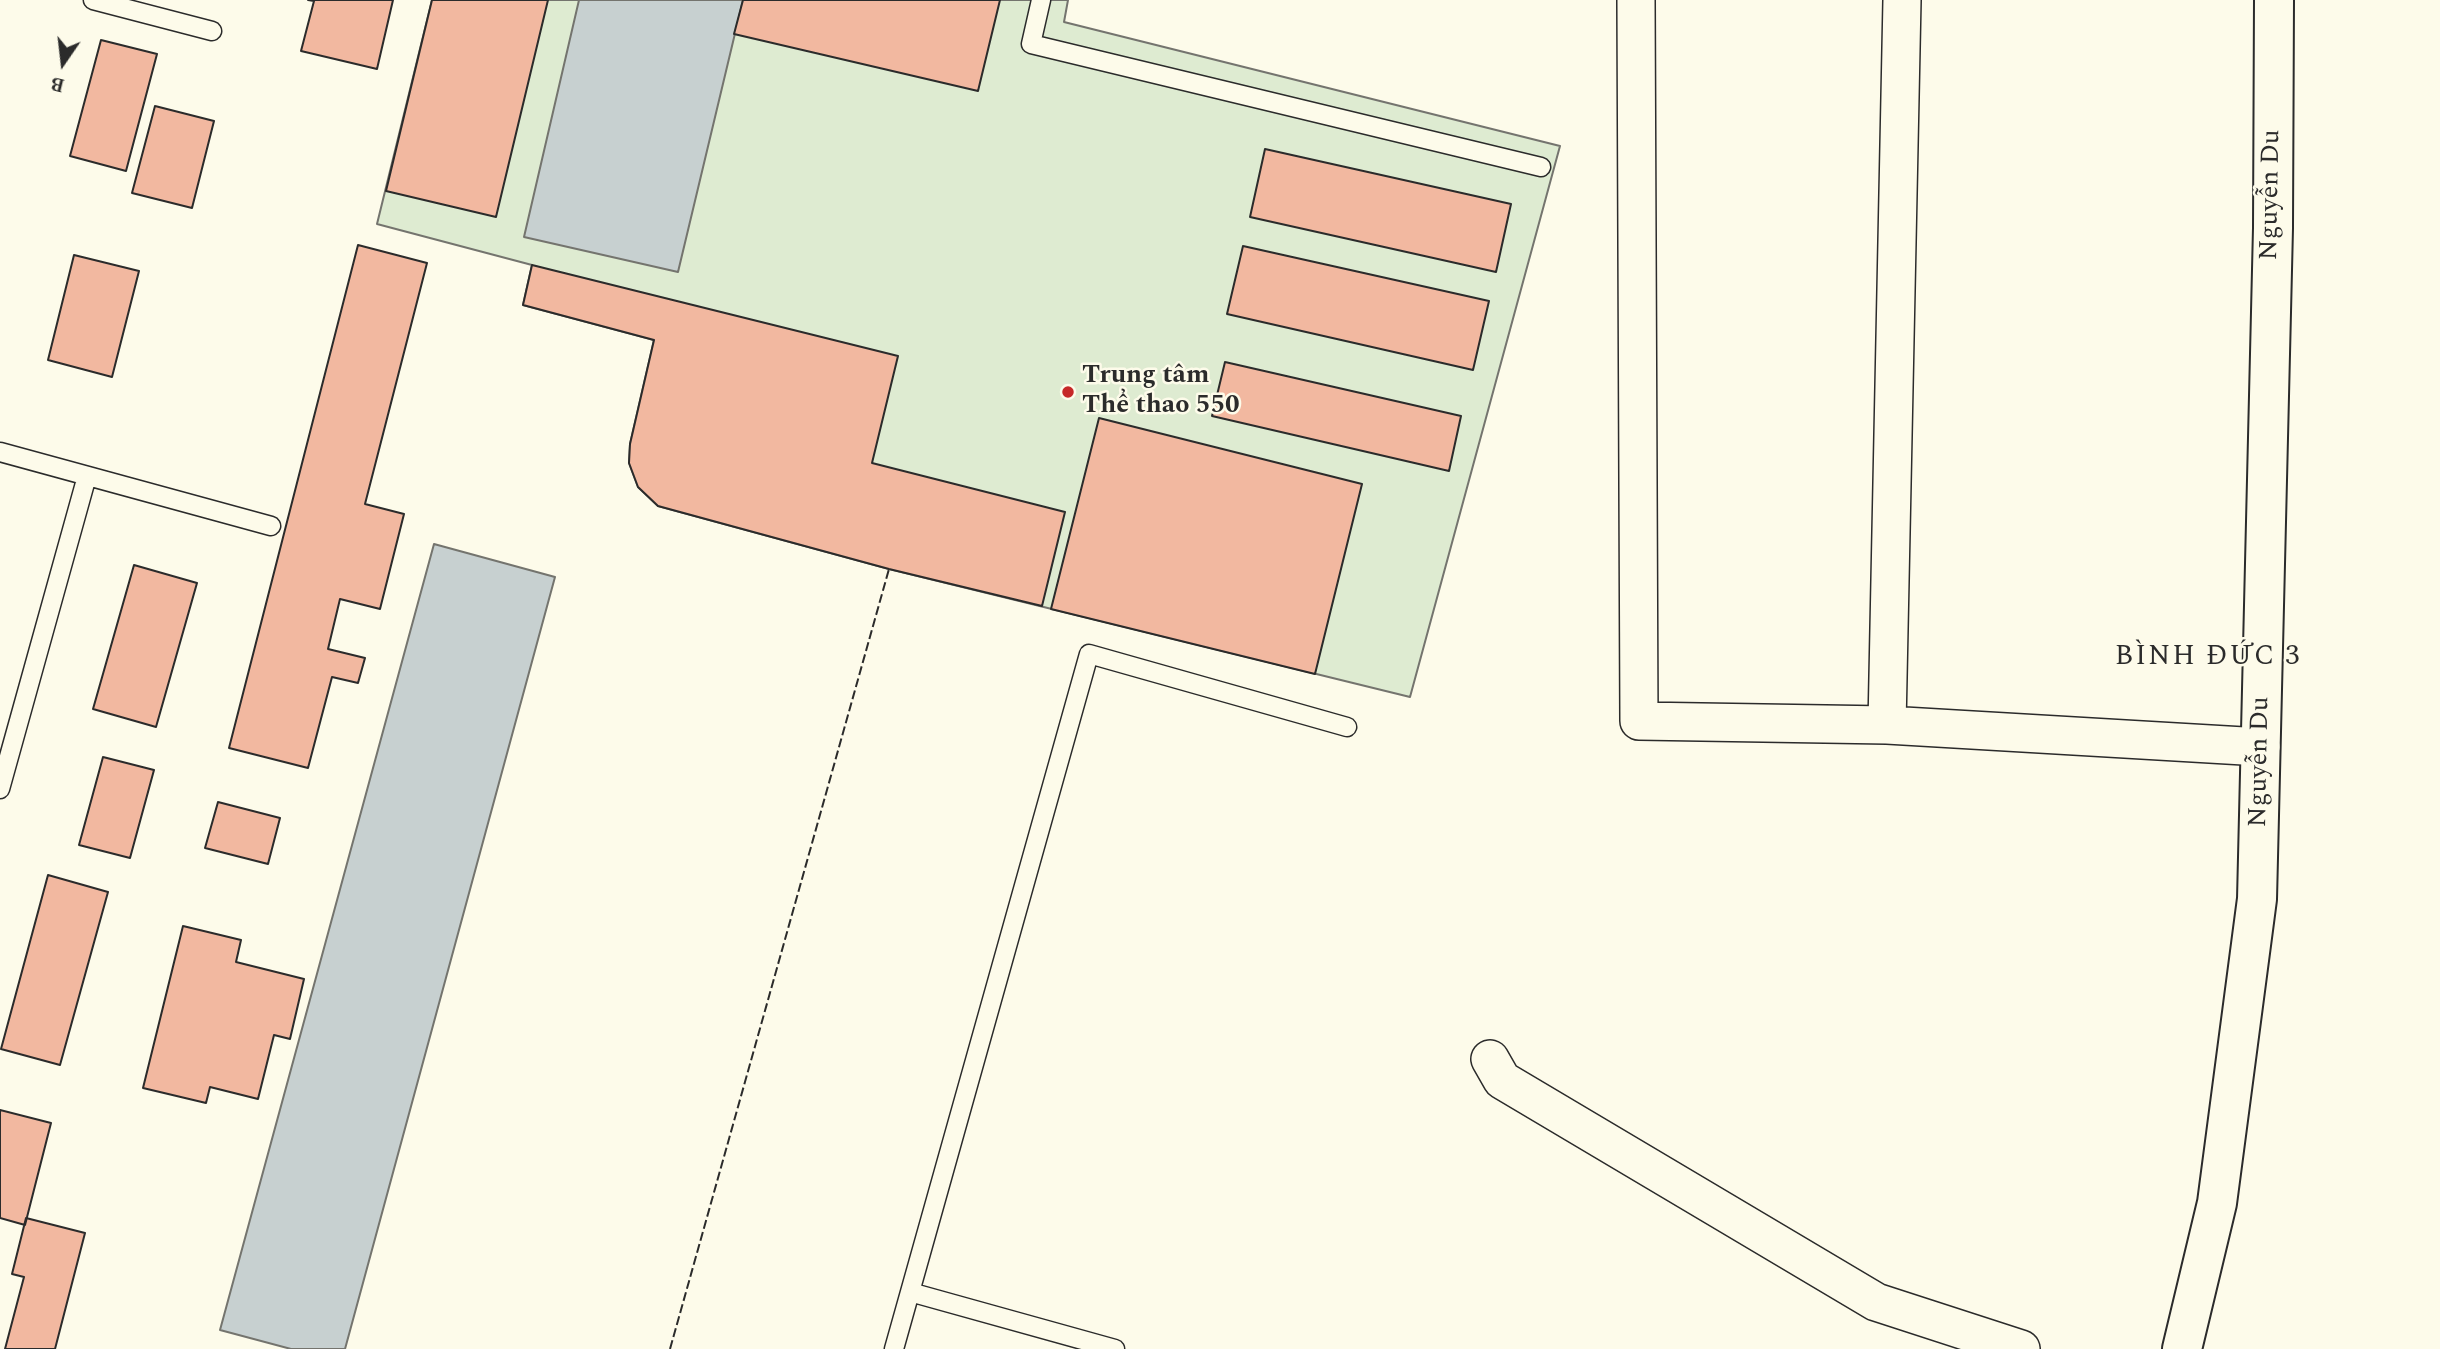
<!DOCTYPE html>
<html>
<head>
<meta charset="utf-8">
<style>
  body { margin:0 }
  #map { position:relative; width:2440px; height:1349px; overflow:hidden; background:#fdfbea; font-family:Spectral,serif }
  canvas { display:block }
  .north { position:absolute; left:28px; top:28px; width:70px; height:70px; -webkit-text-stroke:5px #fdfbea; paint-order:stroke; rotate:194deg; font-size:19px; font-weight:700; line-height:28px; text-align:center; color:#2b2b2b }
  .north::after { content:''; display:block; margin:auto; width:24px; height:32px; background:#2b2b2b; clip-path:polygon(50% 0,100% 100%,50% 72%,0 100%) }
</style>
</head>
<body>
<div id="map">
<canvas width="2440" height="1349"></canvas>
<div class="north">B</div>
</div>
<script>
const ctx = document.querySelector('canvas').getContext('2d');
ctx.lineJoin = 'round';
function fill(path, color) { ctx.fillStyle = color; ctx.fill(path, 'evenodd'); }
const poly = rows => new Path2D(rows.map(r => 'M' + r).join(''));
function trace(path, color, width, dash) { ctx.strokeStyle = color; ctx.lineWidth = width; ctx.lineCap = dash ? 'butt' : 'round'; ctx.setLineDash(dash || []); ctx.stroke(path); }
function drawText(font, color, halo, rows, align = 'center') {
  ctx.font = font + ' Spectral,serif'; ctx.lineWidth = 5; ctx.setLineDash([]); ctx.textBaseline = 'middle'; ctx.strokeStyle = halo; ctx.fillStyle = color; for (const [text, x, y, turn = 0] of rows) {
    ctx.save(); ctx.translate(x, y); ctx.rotate((+turn || 0) * Math.PI / 180); ctx.textAlign = isNaN(turn) ? turn : align; if (halo) ctx.strokeText(text, 0, 0); ctx.fillText(text, 0, 0); ctx.restore();
  }
}
const green = poly([
  [432,0,1068,0,1064,22,1560,146,1410,697,889,569,658,506,638,487,629,463,630,444,654,340,523,305,532,265,377,224,432,0]
]);
fill(green, '#deebd1');
trace(green, '#74746e', 2);
const water = poly([
  [579,0,743,0,678,272,524,237,579,0],
  [434,544,555,577,345,1349,291,1349,220,1330,434,544]
]);
fill(water, '#c7d0d0');
trace(water, '#74746e', 2);
const building = poly([
  [308,0,393,0,377,69,301,51,314,1,308,0],
  [432,0,548,0,496,217,386,191,432,0],
  [743,0,1000,0,978,91,734,34,743,0],
  [101,40,157,54,126,171,70,156,101,40],
  [155,106,214,121,192,208,132,193,155,106],
  [1265,149,1511,204,1496,272,1250,217,1265,149],
  [358,245,427,263,365,504,404,514,380,609,340,599,328,649,365,658,358,683,332,677,308,768,229,748,358,245],
  [1243,246,1489,301,1473,370,1227,314,1243,246],
  [74,255,139,271,112,377,48,360,74,255],
  [532,265,898,356,872,463,1065,512,1042,606,889,569,658,506,638,487,629,463,630,444,654,340,523,305,532,265],
  [1225,362,1461,416,1449,471,1212,416,1225,362],
  [1099,418,1362,484,1315,674,1051,609,1099,418],
  [134,565,197,583,156,727,93,709,134,565],
  [103,757,154,770,130,858,79,845,103,757],
  [218,802,280,818,268,864,205,848,218,802],
  [48,875,108,892,60,1065,1,1049,48,875],
  [183,926,241,940,236,962,304,979,290,1039,274,1035,258,1099,210,1087,206,1103,143,1088,183,926],
  [0,1110,51,1123,25,1225,0,1218,0,1110],
  [26,1218,85,1233,55,1349,5,1349,24,1277,12,1274,26,1218]
]);
fill(building, '#f2b8a0');
trace(building, '#2b2b2b', 2);
const lane = poly([
  [93,0,212,31],
  [1041,0,1031,44,1541,167],
  [0,452,271,526],
  [0,789,87,476],
  [910,1292,1115,1349],
  [894,1349,1089,654,1347,727]
]);
const street = poly([
  [1636,0,1639,721,1887,725,2261,747],
  [1887,725,1902,0],
  [1490,1059,1502,1080,1876,1302,2021,1349]
]);
const secondary = poly([
  [2182,1349,2217,1203,2257,899,2273,228,2274,0]
]);
trace(lane, '#2b2b2b', 21);
trace(street, '#2b2b2b', 40);
trace(secondary, '#2b2b2b', 42);
trace(lane, '#fdfbea', 18);
trace(street, '#fdfbea', 37);
trace(secondary, '#fdfbea', 38);
trace(poly([
  [670,1349,889,569]
]), '#2b2b2b', 2, [9, 3.5]);
for (const [x, y, r, color] of [
  [1068,392,7,"#c62828"]
]) { const dot = new Path2D(); dot.arc(x, y, r, 0, 2 * Math.PI); ctx.fillStyle = color; ctx.fill(dot); trace(dot, '#fdfbea', 2.5); }
drawText('26px', '#2b2b2b', '#fdfbea', [
  ["Nguyễn Du",2272,195,-89],
  ["Nguyễn Du",2261,762,-89]
]);
drawText('bold 26px', '#2b2b2b', '#fdfbea', [
  ["Trung tâm",1082,377],
  ["Thể thao 550",1082,407]
], 'left');
ctx.letterSpacing = '2px';
drawText('28px', '#2b2b2b', '#fdfbea', [
  ["BÌNH ĐỨC 3",2208,659]
]);
ctx.letterSpacing = '0px';
</script>
</body>
</html>
